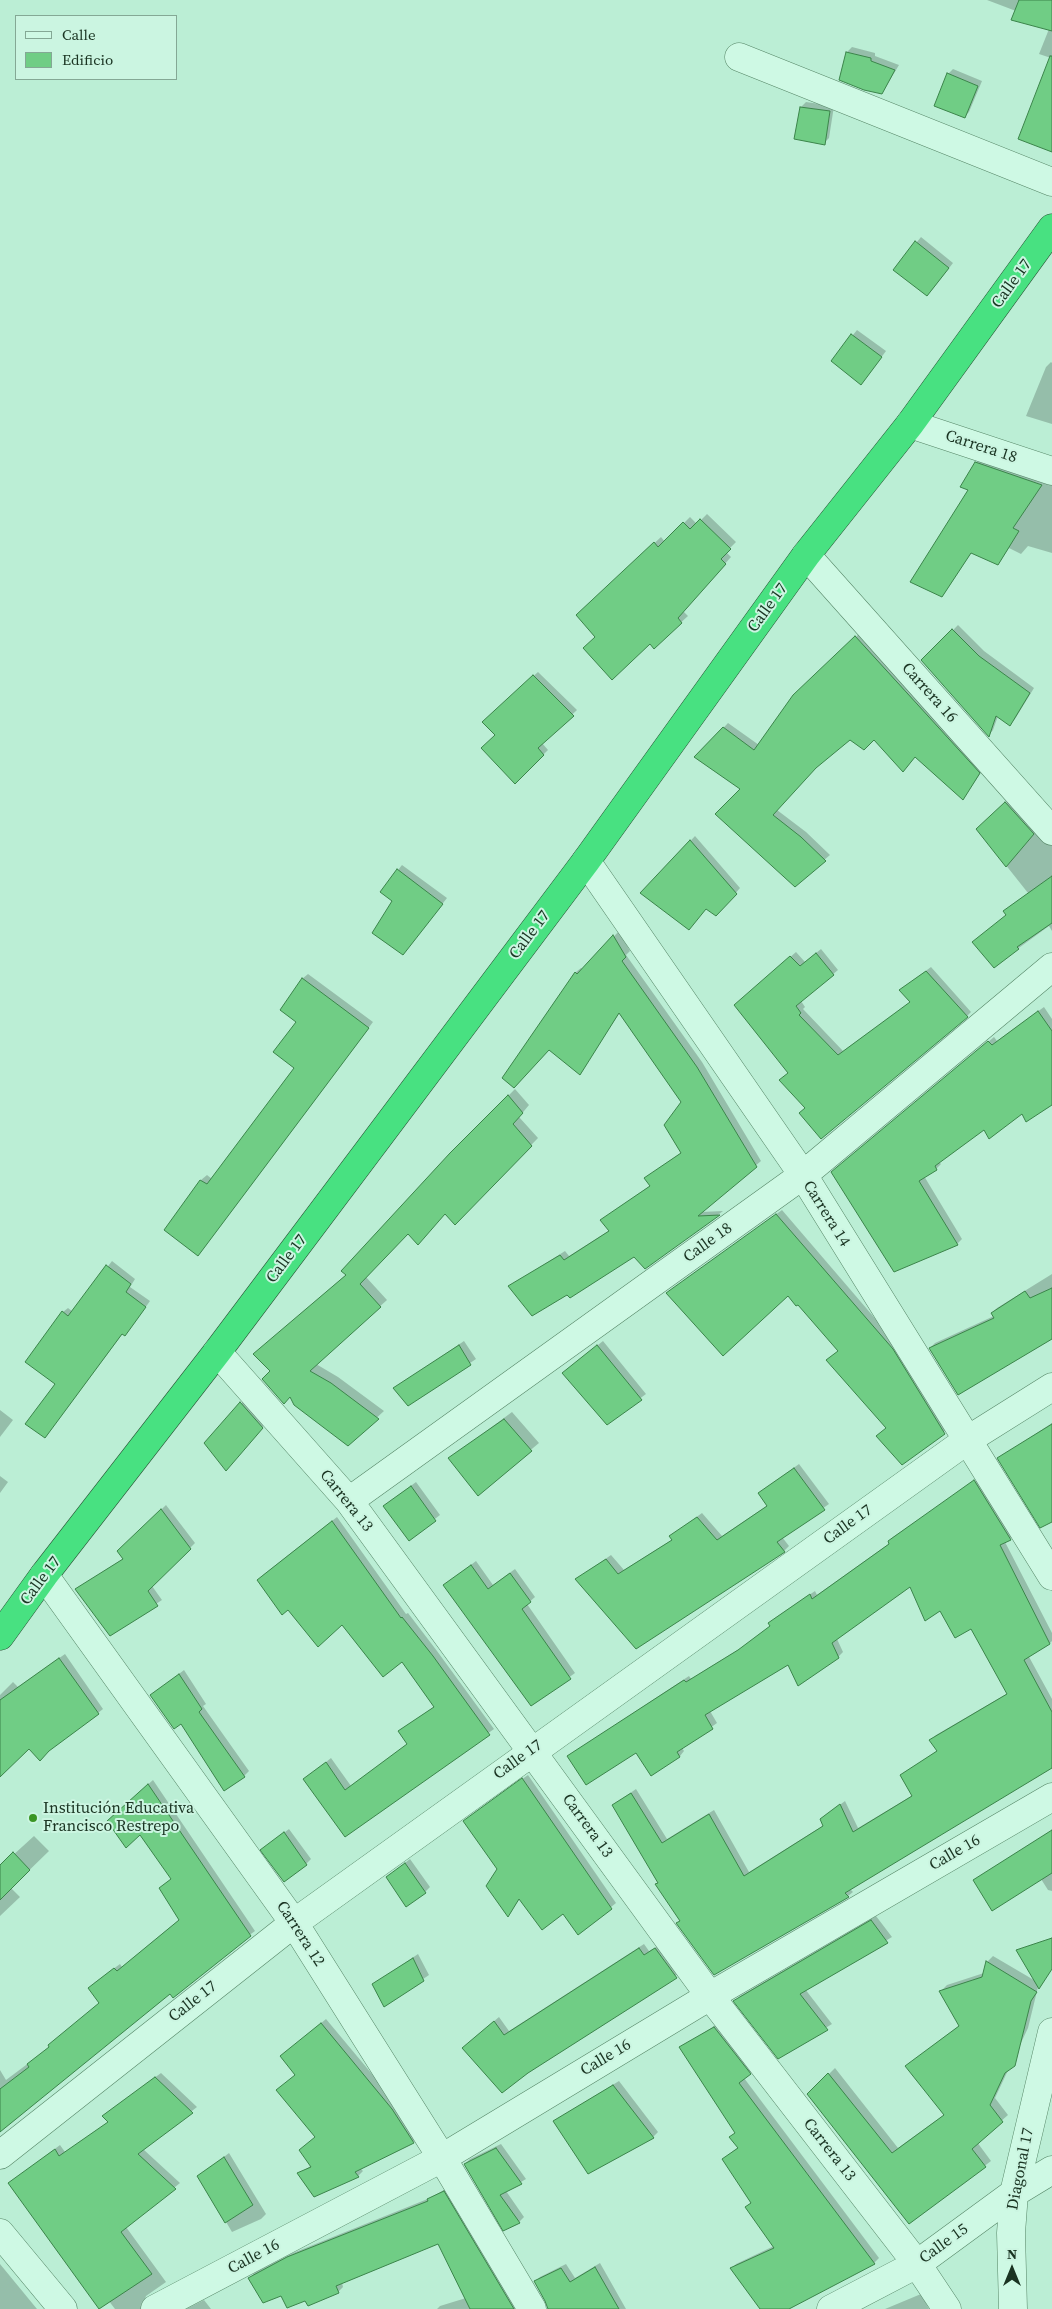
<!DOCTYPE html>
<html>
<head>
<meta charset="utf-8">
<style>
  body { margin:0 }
  #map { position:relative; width:1052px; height:2309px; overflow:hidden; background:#bbeed5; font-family:"Source Serif 4",serif }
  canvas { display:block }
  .legend { position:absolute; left:15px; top:15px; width:162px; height:65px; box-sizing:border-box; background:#cbf5e1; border:1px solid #84a895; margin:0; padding:6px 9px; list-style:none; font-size:15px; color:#1a3422 }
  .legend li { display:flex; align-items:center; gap:10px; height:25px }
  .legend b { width:25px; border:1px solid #84a895 }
  .north { position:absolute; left:987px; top:2244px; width:50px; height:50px; -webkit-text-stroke:4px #cbf5e1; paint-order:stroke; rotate:0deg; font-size:14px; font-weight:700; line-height:20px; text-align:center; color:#1a3422 }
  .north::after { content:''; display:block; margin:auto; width:18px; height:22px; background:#1a3422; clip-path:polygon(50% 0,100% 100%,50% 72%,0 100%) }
</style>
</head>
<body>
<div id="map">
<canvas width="1052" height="2309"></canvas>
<ul class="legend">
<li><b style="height:6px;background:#cef9e4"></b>Calle</li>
<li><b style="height:14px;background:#70cd85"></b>Edificio</li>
</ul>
<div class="north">N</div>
</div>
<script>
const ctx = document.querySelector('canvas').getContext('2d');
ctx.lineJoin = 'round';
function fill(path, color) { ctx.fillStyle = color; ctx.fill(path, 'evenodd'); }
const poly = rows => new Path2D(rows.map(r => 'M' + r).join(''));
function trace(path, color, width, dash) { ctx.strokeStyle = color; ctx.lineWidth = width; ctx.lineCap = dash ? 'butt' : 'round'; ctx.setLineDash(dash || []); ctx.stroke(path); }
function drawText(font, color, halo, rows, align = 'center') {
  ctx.font = font + ' "Source Serif 4",serif'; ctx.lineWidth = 4; ctx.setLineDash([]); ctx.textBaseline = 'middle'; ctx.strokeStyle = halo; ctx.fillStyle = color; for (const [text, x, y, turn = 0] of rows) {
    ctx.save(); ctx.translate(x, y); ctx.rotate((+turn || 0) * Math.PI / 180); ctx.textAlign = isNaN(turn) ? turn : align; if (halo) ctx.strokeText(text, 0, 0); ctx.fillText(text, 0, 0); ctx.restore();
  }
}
fill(poly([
  [987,0,1052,0,1052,151,1051,58,1039,54,1049,29,1016,11],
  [852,47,875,53,875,56,899,65,882,93,841,79,847,52],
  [953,69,982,81,969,112,964,117,948,74],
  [806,102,834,106,829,138,824,143,801,107],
  [921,237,953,263,932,290,895,269],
  [857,330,886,351,866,378,832,361],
  [1051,362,1052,363,1052,424,1026,416,1046,367],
  [981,458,1052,483,1052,553,1028,546,1021,554,1009,548,998,564,972,552,942,596,976,463],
  [707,514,736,542,726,552,731,557,683,611,688,616,654,647,650,643,597,636,577,615,661,537,665,542,690,517,697,524],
  [958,625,984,651,1034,688,1015,719,1010,724,998,716,993,730,989,735,923,661],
  [861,632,984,768,963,799,916,756,874,738,850,738,817,765,777,810,806,832,830,855,795,885,742,788,696,757,728,723,759,745,794,696],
  [538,672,577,710,542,743,548,750,515,782,488,717],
  [1011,798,1052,841,1052,931,1049,926,994,966,973,942,1008,914,1005,911,1010,906,1028,893,978,830],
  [695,836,740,888,721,910,642,893],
  [402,865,447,898,407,949,394,901,398,870],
  [619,931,630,951,626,955,702,1062,761,1161,701,1212,723,1211,719,1214,645,1267,635,1255,567,1293,510,1286,565,1251,569,1256,610,1230,602,1220,651,1185,651,1174,682,1152,683,1102,620,1012,580,1073,549,1049,504,1078,576,972,581,968,583,969],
  [821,949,838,970,801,1001,805,1007,803,1009,843,1051,911,1002,900,990,931,967,971,1012,967,1016,806,1107,789,1073,741,1000,796,952,805,962],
  [308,974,373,1022,198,1254,166,1229,201,1180,207,1175,212,1179,296,1068,297,1021,302,979],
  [1044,1007,1052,1019,1052,1104,1022,1113,984,1129,939,1162,941,1164,936,1169,924,1176,962,1239,957,1244,894,1271,838,1167,994,1037,997,1041],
  [515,1089,529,1105,519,1117,538,1138,455,1223,446,1213,408,1233,366,1277,387,1300,316,1364,338,1377,384,1411,348,1444,272,1371,261,1348,347,1274,451,1154],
  [782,1210,897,1344,949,1428,902,1463,887,1428,828,1360,839,1350,798,1303,788,1294,668,1293],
  [112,1261,135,1279,130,1287,150,1301,130,1329,125,1334,123,1333,49,1432,57,1383,63,1312,68,1308,73,1312],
  [1052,1274,1052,1338,930,1348,935,1343,994,1316,992,1313,997,1308],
  [464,1341,476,1359,408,1405,395,1388],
  [603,1341,646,1394,607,1423,569,1368],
  [246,1398,267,1422,230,1465,205,1443],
  [0,1410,13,1420,0,1437],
  [512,1412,539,1443,478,1494,450,1458],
  [1052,1423,1052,1517,999,1458],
  [799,1464,829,1504,782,1537,789,1546,784,1551,637,1647,577,1579,611,1555,624,1570,673,1539,676,1532,702,1513,722,1536,768,1505,759,1493],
  [0,1476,8,1482,0,1493],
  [980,1478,1016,1535,1005,1542,1052,1633,1052,1641,1050,1643,1028,1655,1052,1699,1052,1767,850,1889,853,1892,848,1896,681,1921,613,1805,636,1789,667,1839,714,1810,749,1872,824,1825,821,1819,845,1801,858,1828,913,1795,907,1771,938,1750,931,1740,936,1735,1008,1693,972,1627,940,1609,910,1585,837,1639,843,1652,838,1657,788,1663,710,1711,717,1723,682,1748,684,1751,680,1756,651,1774,637,1751,568,1756,689,1676,691,1679,744,1646,771,1626,770,1623,775,1618,815,1591,817,1595,890,1543,890,1541,893,1537],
  [416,1482,440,1515,409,1539,384,1506],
  [166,1505,195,1543,152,1586,162,1600,110,1634,77,1589,124,1558,119,1551],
  [337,1517,406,1614,408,1613,437,1651,494,1729,346,1835,305,1779,331,1758,351,1786,409,1743,400,1731,435,1706,402,1660,263,1575],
  [476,1561,493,1585,515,1569,535,1597,527,1604,575,1673,531,1705,450,1581],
  [65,1654,103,1709,98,1713,29,1748,0,1775,0,1695,13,1682,18,1687],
  [184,1670,206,1704,203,1706,249,1771,244,1776,152,1695],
  [528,1775,616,1903,579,1933,563,1912,520,1898,508,1915,498,1869,470,1816],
  [153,1780,255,1931,170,1993,0,2130,0,2070,6,2080,50,2047,101,2003,94,1983,120,1964,122,1967,180,1919,172,1879,140,1833,113,1816],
  [289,1829,311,1859,306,1864,262,1850],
  [1052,1830,1052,1891,1048,1890,1041,1879,975,1880],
  [34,1836,49,1851,11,1888,20,1897,0,1916,0,1867],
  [410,1859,430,1887,425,1892,387,1877],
  [876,1916,892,1937,805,1989,832,2024,778,2057,735,2001,740,1996],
  [644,1944,649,1951,661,1944,681,1972,528,2072,468,2043,499,2017,509,2031],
  [418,1954,429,1975,385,2005,374,1984],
  [993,1956,1039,1983,1028,2028,995,2098,1008,2115,977,2142,991,2161,910,2223,809,2094,835,2068,898,2148,945,2114,906,2066,960,2025,941,1991,947,1985,984,1973,987,1962],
  [326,2019,397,2104,418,2137,413,2142,360,2168,363,2171,358,2176,298,2174,312,2165,316,2137,287,2052],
  [719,2023,755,2069,744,2078,879,2258,874,2263,786,2309,761,2309,731,2269,736,2264,774,2246,746,2207,752,2202,723,2159,738,2147,731,2137,736,2132,681,2047],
  [161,2073,197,2107,143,2149,180,2183,126,2227,166,2282,146,2296,144,2302,145,2309,115,2309,15,2179,60,2145,65,2152,109,2122,108,2112],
  [619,2081,658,2132,653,2137,588,2173,554,2121],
  [501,2144,526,2179,506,2191,524,2217,519,2222,504,2229,465,2164,470,2159],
  [229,2153,266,2214,261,2219,232,2232,199,2176],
  [449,2187,521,2309,437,2309,440,2306,466,2298,439,2242,342,2283,343,2287,338,2292,308,2304,306,2299,281,2294,250,2278,254,2273,293,2253,430,2198],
  [600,2263,626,2309,549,2309,547,2301,535,2282,540,2277,566,2264,575,2278],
  [0,2264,37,2309,0,2309],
  [921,2294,929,2309,885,2309],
  [204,2300,211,2309,186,2309]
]), '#0003');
const building = poly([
  [1019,0,1052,0,1052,31,1011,20,1019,0],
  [846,52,871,58,871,61,895,70,882,94,864,90,839,80,846,52],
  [1050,56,1052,56,1052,152,1018,139,1050,56],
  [947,73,978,86,965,118,934,106,947,73],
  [800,107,830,111,825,145,794,139,800,107],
  [915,241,949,268,927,296,893,270,915,241],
  [851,334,882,357,861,385,831,361,851,334],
  [975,462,1042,485,1013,528,1019,531,998,565,971,553,942,597,910,582,968,490,960,487,975,462],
  [700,519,731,549,721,559,726,564,678,618,682,623,654,649,650,644,612,680,583,648,595,637,576,615,654,542,658,547,683,522,690,529,700,519],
  [952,629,979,656,1030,693,1010,726,996,716,989,737,921,660,952,629],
  [855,636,980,773,963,800,915,757,903,772,874,740,864,750,850,740,816,768,773,815,801,837,826,861,795,887,715,814,740,789,694,757,723,727,754,750,793,695,855,636],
  [533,675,574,716,538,748,544,755,515,784,481,748,495,735,482,722,533,675],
  [1005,802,1034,834,1006,867,976,829,1005,802],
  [690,840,737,894,716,916,706,909,689,930,640,893,690,840],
  [397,869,443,904,403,955,372,933,392,901,380,892,397,869],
  [1052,876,1052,923,1017,947,1019,949,994,968,972,942,1006,915,1003,911,1052,876],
  [613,935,626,957,622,961,697,1067,757,1167,698,1216,720,1215,645,1269,634,1257,570,1298,567,1295,532,1316,508,1286,560,1255,564,1260,609,1231,600,1220,650,1186,644,1178,681,1153,664,1125,681,1102,619,1013,580,1075,549,1050,514,1088,502,1078,575,972,577,974,613,935],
  [816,953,834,975,796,1006,801,1013,799,1015,838,1055,910,1002,899,990,926,971,968,1017,821,1139,799,1113,805,1108,779,1080,788,1073,734,1005,790,956,800,966,816,953],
  [302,978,369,1028,198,1256,164,1230,200,1180,207,1184,294,1068,273,1052,296,1022,280,1010,302,978],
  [1038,1011,1052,1031,1052,1105,1026,1122,1022,1114,989,1139,984,1130,935,1166,937,1170,919,1181,958,1245,894,1272,831,1172,988,1041,992,1045,1038,1011],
  [508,1095,523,1113,513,1124,532,1146,455,1225,445,1214,418,1245,408,1234,360,1284,381,1307,310,1371,331,1383,379,1419,348,1446,294,1405,290,1397,284,1404,262,1379,270,1371,253,1354,346,1275,341,1271,450,1153,508,1095],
  [776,1214,893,1349,945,1434,902,1465,876,1436,886,1428,826,1360,838,1351,798,1305,796,1306,788,1296,723,1356,666,1293,776,1214],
  [106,1265,131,1284,126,1292,146,1307,125,1336,122,1334,45,1438,25,1424,55,1384,25,1362,62,1311,68,1316,106,1265],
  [1052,1288,1052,1339,958,1395,929,1348,994,1318,991,1313,1025,1291,1030,1298,1052,1288],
  [459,1345,471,1365,408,1406,393,1388,459,1345],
  [597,1345,642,1400,607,1425,562,1373,597,1345],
  [240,1402,263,1428,226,1471,204,1443,240,1402],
  [504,1419,532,1451,478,1496,448,1458,504,1419],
  [1052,1424,1052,1522,1040,1528,997,1458,1052,1424],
  [794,1468,825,1510,777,1542,785,1552,636,1649,575,1579,606,1559,618,1574,672,1540,669,1536,697,1517,717,1540,767,1506,758,1493,794,1468],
  [974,1480,1011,1540,1000,1545,1050,1644,1024,1660,1052,1712,1052,1768,845,1893,849,1897,714,1975,676,1923,680,1921,655,1884,658,1883,612,1805,631,1793,662,1843,709,1814,744,1876,823,1826,820,1819,840,1804,853,1832,912,1796,900,1775,937,1751,929,1740,1007,1694,971,1629,955,1638,940,1611,925,1621,910,1587,832,1643,839,1658,798,1686,788,1665,705,1715,713,1729,677,1752,680,1757,651,1776,636,1753,586,1785,567,1756,684,1680,686,1682,738,1650,770,1626,768,1623,810,1594,812,1599,889,1544,888,1541,974,1480],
  [411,1486,436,1521,409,1541,383,1506,411,1486],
  [161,1509,191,1549,148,1591,158,1606,110,1636,75,1589,123,1559,117,1551,161,1509],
  [332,1521,401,1618,402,1617,433,1656,490,1735,345,1837,303,1779,326,1762,345,1790,407,1744,398,1731,434,1707,402,1662,383,1677,342,1625,318,1647,288,1610,282,1615,257,1580,332,1521],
  [471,1565,488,1589,510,1573,531,1602,522,1609,571,1679,531,1706,443,1585,471,1565],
  [59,1658,99,1714,49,1751,40,1761,29,1749,0,1777,0,1700,59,1658],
  [179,1674,202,1709,199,1712,245,1777,224,1791,181,1724,174,1729,150,1695,179,1674],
  [522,1778,612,1909,578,1935,563,1914,542,1930,519,1899,508,1917,486,1886,497,1869,463,1821,522,1778],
  [148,1784,251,1936,173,1998,170,1994,0,2132,0,2089,29,2067,27,2064,49,2047,48,2045,99,2003,88,1988,114,1968,117,1971,179,1920,159,1888,171,1879,140,1835,126,1848,107,1821,148,1784],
  [1052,1830,1052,1873,992,1911,973,1880,1052,1830],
  [284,1832,307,1865,284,1882,260,1850,284,1832],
  [13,1852,30,1870,0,1900,0,1865,13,1852],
  [405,1863,426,1893,406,1907,386,1877,405,1863],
  [871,1920,888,1943,800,1994,828,2030,778,2059,733,2001,871,1920],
  [1052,1938,1052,1969,1039,1989,1016,1950,1052,1938],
  [639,1948,644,1955,655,1948,677,1978,528,2073,502,2093,462,2048,494,2021,504,2035,639,1948],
  [413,1958,424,1981,384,2007,372,1984,413,1958],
  [986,1961,1037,1992,1031,2001,1015,2066,1005,2073,990,2105,1003,2122,972,2149,986,2167,909,2224,807,2094,828,2073,892,2153,944,2115,905,2066,959,2026,939,1991,982,1977,986,1961],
  [321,2023,392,2109,414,2143,355,2172,359,2177,314,2197,297,2173,311,2167,299,2150,315,2137,276,2090,295,2075,280,2056,321,2023],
  [714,2027,751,2074,739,2083,875,2264,789,2309,760,2309,730,2268,774,2248,745,2207,751,2203,722,2159,738,2148,729,2137,735,2133,679,2047,714,2027],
  [155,2077,193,2113,138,2154,176,2189,121,2232,152,2274,99,2309,8,2183,55,2149,59,2156,108,2122,102,2116,155,2077],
  [613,2085,654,2138,588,2174,553,2121,613,2085],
  [496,2148,522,2184,500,2195,520,2223,503,2231,464,2164,496,2148],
  [224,2157,253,2205,225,2223,197,2176,224,2157],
  [444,2191,514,2309,470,2309,438,2244,336,2286,339,2293,308,2306,305,2301,287,2308,281,2296,263,2303,248,2278,287,2257,428,2201,427,2199,444,2191],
  [595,2267,619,2309,548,2309,545,2301,534,2281,561,2268,570,2282,595,2267]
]);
fill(building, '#70cd85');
trace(building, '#3b844a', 1);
const minor = poly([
  [739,57,1052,182],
  [910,424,1052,471],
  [806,555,1052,831],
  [586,861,803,1175,1052,1576],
  [217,1352,349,1501,710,1996,917,2264,947,2309],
  [349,1501,803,1175,1052,967],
  [44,1575,294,1923,442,2158,532,2309],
  [0,2155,294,1923,966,1441,1052,1387],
  [0,2233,63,2309],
  [155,2309,442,2158,710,1996,1052,1797],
  [831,2309,917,2264,1014,2193,1052,2170],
  [1013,2309,1011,2233,1014,2193,1052,2032]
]);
const highway = poly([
  [0,1636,44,1575,217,1352,586,861,806,555,910,424,1052,228]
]);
trace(minor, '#558566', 29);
trace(highway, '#2a5235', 29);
trace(minor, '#cef9e4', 28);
trace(highway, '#48e181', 28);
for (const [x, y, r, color] of [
  [33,1818,5,"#3a9524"]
]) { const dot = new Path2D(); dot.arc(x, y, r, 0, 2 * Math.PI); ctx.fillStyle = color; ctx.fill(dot); trace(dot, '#cbf5e1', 2); }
drawText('16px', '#1a3422', '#cbf5e1', [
  ["Calle 17",1012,284,-54],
  ["Carrera 18",981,447,18],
  ["Calle 17",768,608,-54],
  ["Carrera 16",929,693,48],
  ["Calle 17",530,935,-53],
  ["Carrera 14",826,1214,58],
  ["Calle 18",708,1243,-36],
  ["Calle 17",287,1259,-53],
  ["Carrera 13",346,1501,51],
  ["Calle 17",848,1525,-36],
  ["Calle 17",41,1581,-53],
  ["Calle 17",518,1760,-36],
  ["Carrera 13",587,1826,54],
  ["Calle 16",955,1853,-30],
  ["Carrera 12",300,1934,57],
  ["Calle 17",193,2002,-38],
  ["Calle 16",606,2058,-31],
  ["Carrera 13",829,2150,52],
  ["Diagonal 17",1021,2169,-79],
  ["Calle 15",944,2244,-36],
  ["Calle 16",254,2257,-28]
]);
drawText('16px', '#1a3422', '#cbf5e1', [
  ["Institución Educativa",43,1809],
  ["Francisco Restrepo",43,1827]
], 'left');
</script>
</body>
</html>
